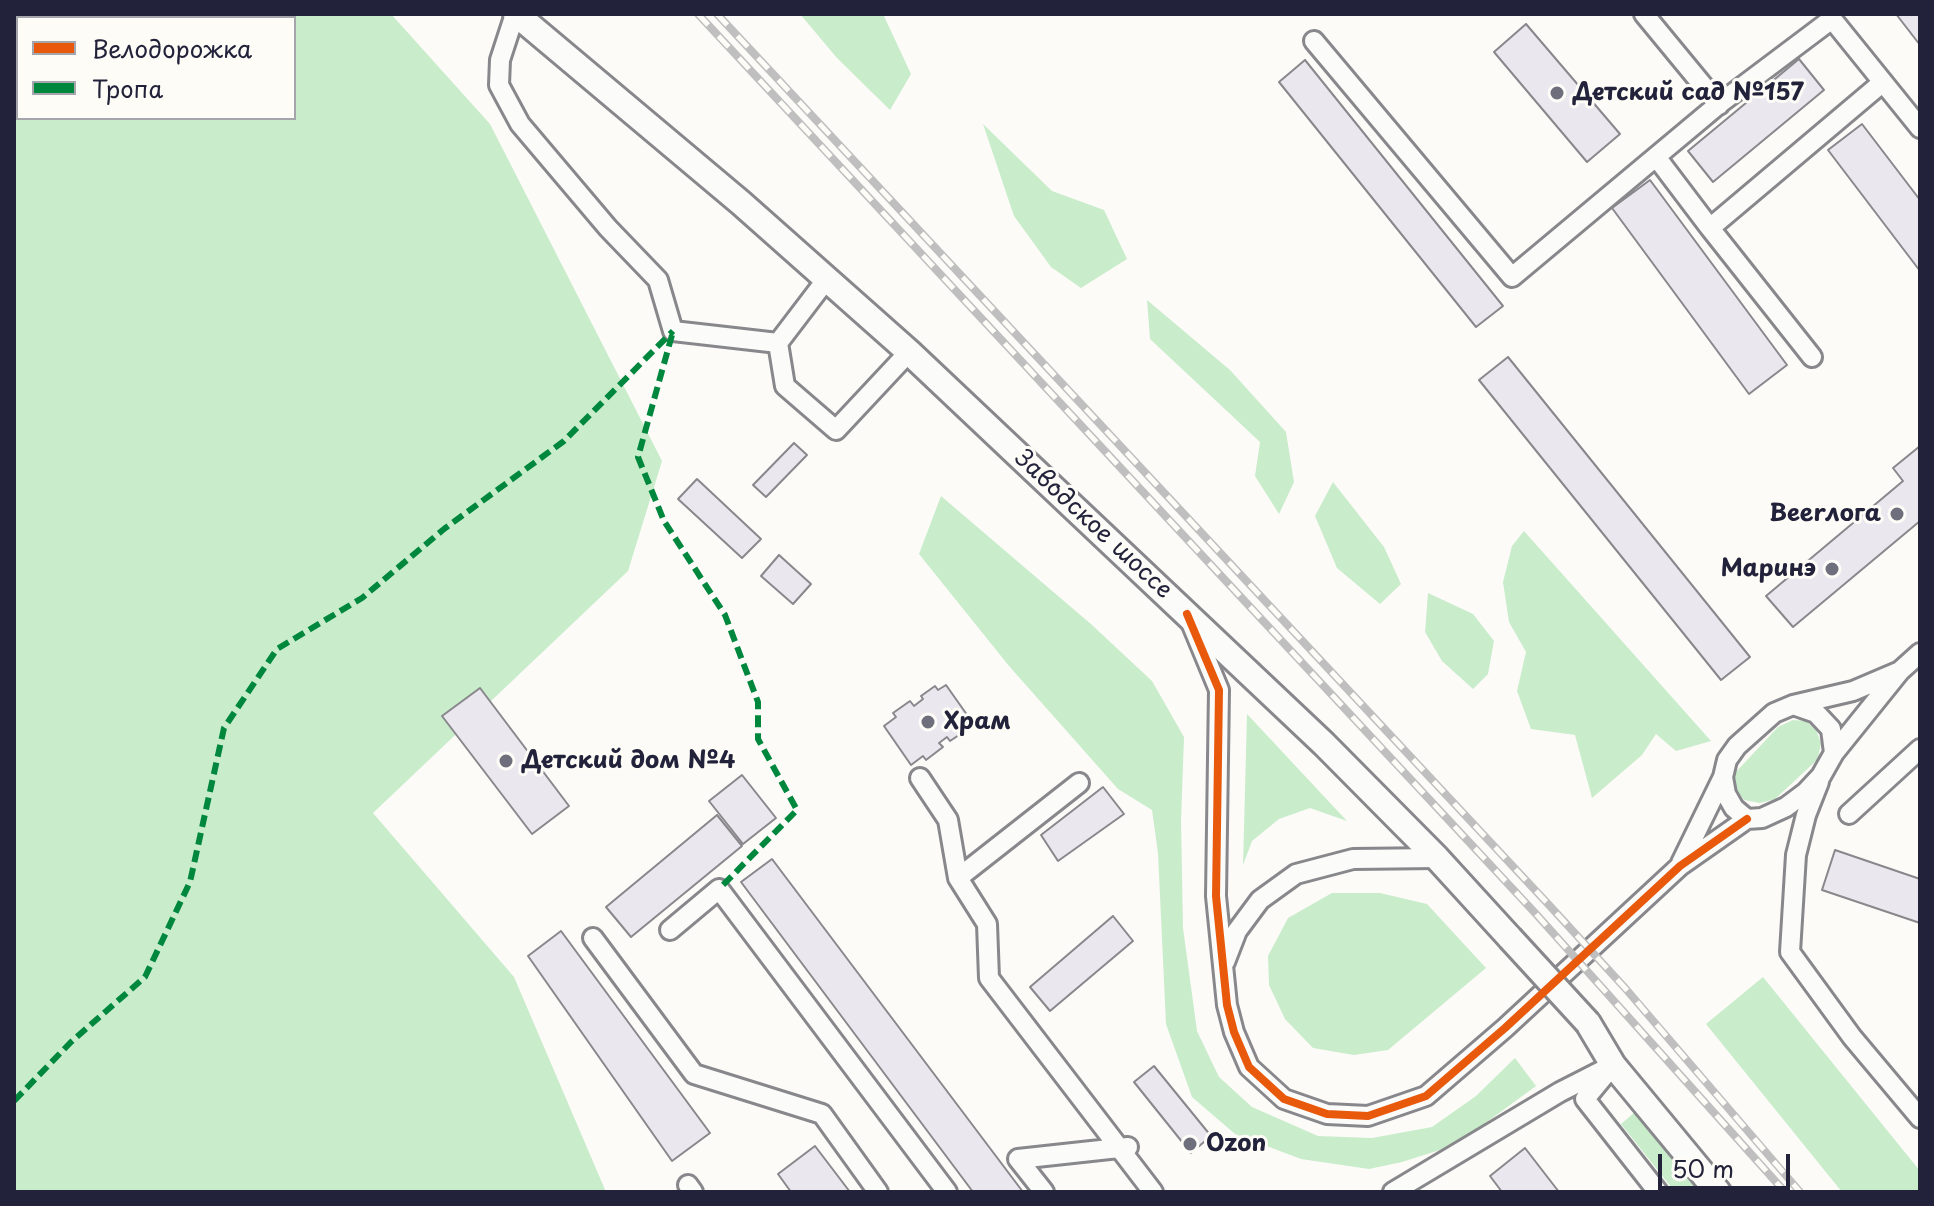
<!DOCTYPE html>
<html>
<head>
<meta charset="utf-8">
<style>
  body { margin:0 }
  #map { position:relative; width:1934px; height:1206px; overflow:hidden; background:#fcfbf8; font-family:"Playpen Sans",sans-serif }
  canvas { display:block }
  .frame { position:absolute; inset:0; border:16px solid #22223b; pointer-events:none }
  .legend { position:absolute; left:16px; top:16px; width:280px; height:104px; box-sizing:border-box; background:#fdfcf7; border:2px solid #a5a5ac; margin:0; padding:10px 14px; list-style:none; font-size:24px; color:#22223b }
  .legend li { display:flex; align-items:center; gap:16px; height:40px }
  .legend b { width:40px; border:2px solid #a5a5ac }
  .scale { position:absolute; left:1658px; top:1154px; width:132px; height:36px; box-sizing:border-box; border:4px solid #22223b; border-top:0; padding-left:10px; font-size:24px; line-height:28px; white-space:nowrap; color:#22223b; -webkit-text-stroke:6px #fdfcf7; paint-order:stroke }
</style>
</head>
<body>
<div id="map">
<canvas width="1934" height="1206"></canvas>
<div class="frame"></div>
<ul class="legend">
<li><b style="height:10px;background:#e8590c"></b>Велодорожка</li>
<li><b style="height:10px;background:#00873e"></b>Тропа</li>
</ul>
<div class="scale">50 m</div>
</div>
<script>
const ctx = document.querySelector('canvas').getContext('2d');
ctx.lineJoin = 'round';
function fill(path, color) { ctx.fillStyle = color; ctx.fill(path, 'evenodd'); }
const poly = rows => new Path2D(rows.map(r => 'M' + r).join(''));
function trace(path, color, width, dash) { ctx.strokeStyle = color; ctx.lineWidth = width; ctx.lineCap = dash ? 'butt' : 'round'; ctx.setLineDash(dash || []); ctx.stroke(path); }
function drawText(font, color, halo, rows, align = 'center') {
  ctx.font = font + ' "Playpen Sans",sans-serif'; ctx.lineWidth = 6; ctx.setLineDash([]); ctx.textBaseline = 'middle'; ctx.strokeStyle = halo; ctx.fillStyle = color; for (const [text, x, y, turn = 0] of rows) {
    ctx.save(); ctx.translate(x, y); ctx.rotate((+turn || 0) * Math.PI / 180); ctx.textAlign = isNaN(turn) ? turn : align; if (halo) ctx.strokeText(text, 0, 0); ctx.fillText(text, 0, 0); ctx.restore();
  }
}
fill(poly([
  [14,14,391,14,490,124,662,461,628,571,373,813,514,977,606,1192,14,1192],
  [18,18,294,18,294,118,18,118],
  [800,14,883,14,911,74,890,110,837,58],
  [983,124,1052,191,1104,210,1127,259,1081,288,1051,267,1014,216],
  [1147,300,1230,370,1286,432,1294,482,1279,514,1255,476,1260,442,1150,339],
  [1333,482,1384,547,1401,584,1380,604,1337,568,1315,516],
  [941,496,1092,625,1152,681,1184,737,1181,821,1183,928,1197,1031,1219,1077,1252,1107,1318,1136,1372,1138,1432,1127,1476,1096,1515,1058,1536,1086,1480,1127,1440,1150,1402,1162,1369,1169,1301,1159,1235,1134,1192,1097,1166,1024,1158,853,1152,810,1118,789,1009,666,919,554],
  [1524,531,1711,741,1676,751,1656,734,1642,755,1592,798,1575,735,1531,729,1517,691,1526,652,1509,622,1503,582,1512,546],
  [1428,593,1473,614,1494,641,1488,674,1473,689,1442,661,1425,632],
  [1247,714,1347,821,1310,808,1279,819,1252,841,1243,865],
  [1793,720,1806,721,1816,730,1821,743,1818,759,1775,799,1760,803,1744,800,1735,788,1735,773,1778,727],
  [1332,893,1380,893,1427,904,1486,968,1388,1050,1354,1055,1313,1048,1285,1019,1269,985,1268,956,1288,918],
  [1763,977,1920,1171,1920,1192,1842,1192,1706,1024],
  [1635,1112,1699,1192,1675,1192,1621,1124]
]), '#c9eccb');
const building = poly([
  [1896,14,1920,14,1920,45,1896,14],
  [1526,24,1620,134,1587,162,1494,52,1526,24],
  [1799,59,1824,90,1713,182,1688,151,1799,59],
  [1305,60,1503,306,1476,327,1279,82,1305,60],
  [1862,124,1920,200,1920,271,1828,150,1862,124],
  [1650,180,1787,365,1749,394,1612,208,1650,180],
  [1508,357,1750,657,1721,680,1479,380,1508,357],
  [794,443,807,455,766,497,753,485,794,443],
  [1920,446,1920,521,1793,627,1766,596,1903,481,1893,468,1920,446],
  [697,479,761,539,742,558,678,499,697,479],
  [779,555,811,584,793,604,761,576,779,555],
  [946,685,970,719,961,725,965,731,950,741,947,737,939,743,943,747,926,760,923,756,911,765,884,726,896,717,893,713,910,701,914,706,923,699,921,696,935,686,938,690,946,685],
  [480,688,569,806,532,834,442,716,480,688],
  [742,775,776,818,743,844,709,801,742,775],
  [1103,787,1124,814,1058,861,1041,835,1103,787],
  [717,815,742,846,631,937,606,907,717,815],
  [1835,850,1920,879,1920,923,1822,890,1835,850],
  [772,859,1023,1192,973,1192,741,882,772,859],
  [1113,916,1133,941,1050,1011,1030,987,1113,916],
  [561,931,710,1133,672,1161,528,956,561,931],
  [1154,1066,1211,1136,1191,1153,1134,1082,1154,1066],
  [815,1146,850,1192,791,1192,778,1174,815,1146],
  [1525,1148,1559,1192,1502,1192,1490,1176,1525,1148]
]);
fill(building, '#ebe7ef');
trace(building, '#88888c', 2);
const minor = poly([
  [515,14,500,60,499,85,520,124,608,228,658,280,673,331,778,343,785,386,836,430,909,352],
  [1644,14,1719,105],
  [1314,41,1512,277,1719,104,1832,19,1920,128],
  [1657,158,1710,228],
  [778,343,826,280],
  [1812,357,1710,228,1883,82],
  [1190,620,1219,690,1216,896,1227,1005,1234,1032,1249,1067,1284,1099,1327,1114,1368,1116,1426,1096,1505,1028,1680,866,1747,819],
  [1793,705,1816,713,1831,729,1834,753,1821,776,1806,792,1786,807,1762,818,1747,819,1734,808,1726,794,1723,777,1727,760,1737,746,1774,713,1793,705,1853,691,1900,671],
  [1834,753,1900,671,1920,653],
  [920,778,948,820,958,878,987,924,989,978,1153,1192],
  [1819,782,1806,815,1796,855,1790,952,1852,1037,1920,1118],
  [1849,814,1920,749],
  [1681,863,1723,777],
  [958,878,1079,783],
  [670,930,719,889,947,1192],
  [593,938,694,1074,822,1114,878,1192],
  [1225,962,1237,931,1260,900,1296,874,1353,859,1437,858],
  [1609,1070,1585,1099,1658,1192],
  [688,1185,693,1192],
  [1044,1192,1018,1159,1128,1147],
  [1393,1192,1560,1092,1613,1065]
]);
const major = poly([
  [516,14,741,203,909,352,1324,744,1437,858,1510,938],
  [1588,1023,1613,1065,1718,1192]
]);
trace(minor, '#88888c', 24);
trace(major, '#88888c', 30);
trace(minor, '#fbfbf9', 18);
trace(major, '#fbfbf9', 24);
const rail = poly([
  [698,14,1536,914,1785,1192],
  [717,14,1549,905,1625,988,1800,1192]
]);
trace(rail, '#bfbfc0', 8);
trace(rail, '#fdfcf7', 5, [15]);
const majorBridge = poly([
  [1510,938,1588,1023]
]);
trace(majorBridge, '#88888c', 30, []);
trace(majorBridge, '#fbfbf9', 24);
trace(poly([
  [672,335,638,457,664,521,725,615,758,702,758,739,797,810,719,889],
  [14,1101,71,1042,145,977,190,882,224,728,277,649,362,598,444,529,564,441,673,331]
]), '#00873e', 6, [12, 6]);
trace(poly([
  [1187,614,1219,690,1216,896,1227,1005,1234,1032,1249,1067,1284,1099,1327,1114,1368,1116,1426,1096,1505,1028,1680,866,1747,819]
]), '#e8590c', 8);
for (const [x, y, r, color] of [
  [1557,93,8,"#6e6e7d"],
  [1897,514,8,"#6e6e7d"],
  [1832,569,8,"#6e6e7d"],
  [928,722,8,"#6e6e7d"],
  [506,761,8,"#6e6e7d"],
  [1190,1144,8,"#6e6e7d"]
]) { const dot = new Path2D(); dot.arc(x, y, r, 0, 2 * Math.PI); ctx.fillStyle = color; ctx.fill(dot); trace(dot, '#fdfcf7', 3); }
drawText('bold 24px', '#22223b', '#fdfcf7', [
  ["Детский сад №157",1573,93],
  ["Beerлога",1881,514,"right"],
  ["Маринэ",1816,569,"right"],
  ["Храм",944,722],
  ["Детский дом №4",522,761],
  ["Ozon",1206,1144]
], 'left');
drawText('24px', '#22223b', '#fdfcf7', [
  ["Заводское шоссе",1093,525,43]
]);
</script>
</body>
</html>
